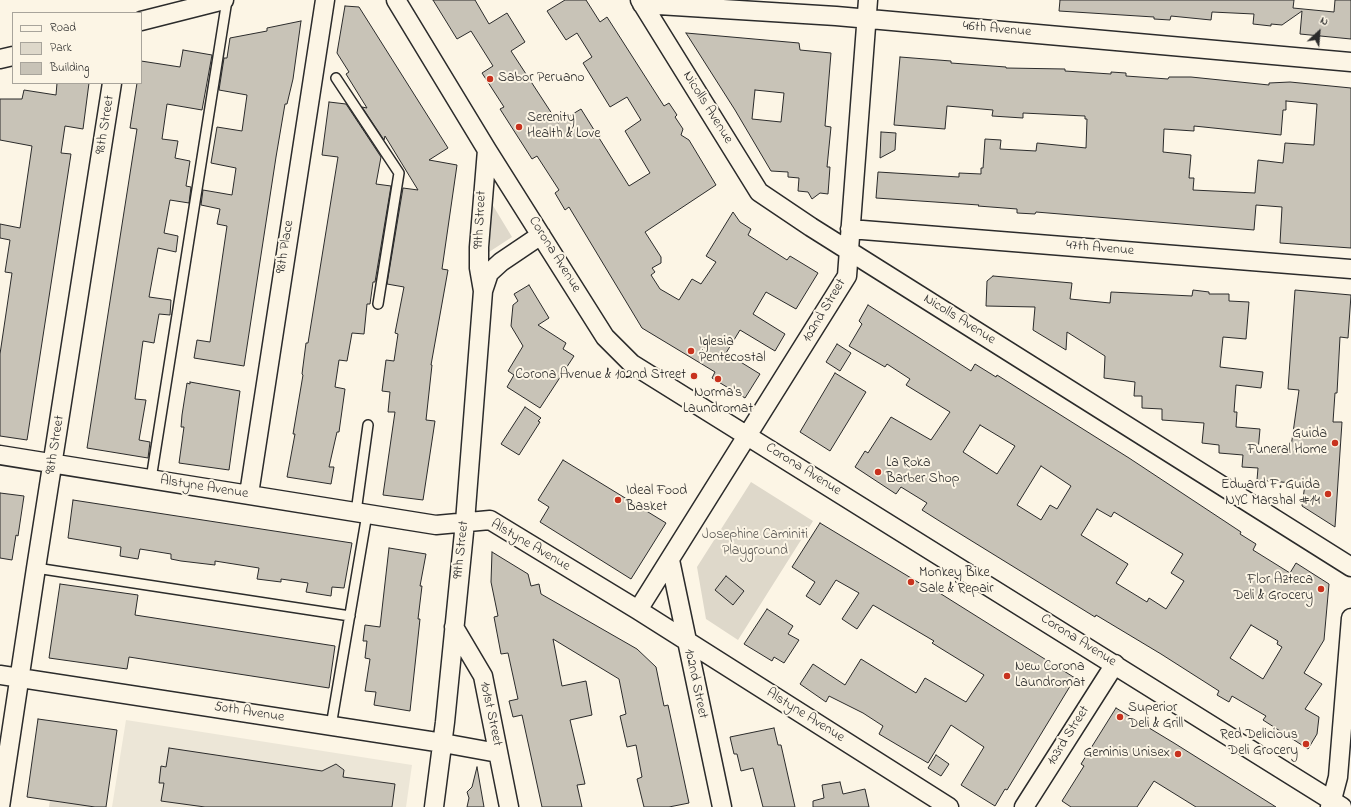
<!DOCTYPE html>
<html>
<head>
<meta charset="utf-8">
<style>
  body { margin:0 }
  #map { position:relative; width:1351px; height:807px; overflow:hidden; background:#fcf5e5; font-family:"Indie Flower",sans-serif }
  canvas { display:block }
  .legend { position:absolute; left:12px; top:12px; width:130px; height:72px; box-sizing:border-box; background:#fcf5e5; border:1px solid #a8a49b; margin:0; padding:5px 7px; list-style:none; font-size:12px; color:#2b2b2b }
  .legend li { display:flex; align-items:center; gap:8px; height:20px }
  .legend b { width:20px; border:1px solid #a8a49b }
  .north { position:absolute; left:1299px; top:12px; width:40px; height:40px; -webkit-text-stroke:3px #fcf5e5; paint-order:stroke; rotate:26deg; font-size:11px; font-weight:700; line-height:16px; text-align:center; color:#2b2b2b }
  .north::after { content:''; display:block; margin:auto; width:14px; height:18px; background:#2b2b2b; clip-path:polygon(50% 0,100% 100%,50% 72%,0 100%) }
</style>
</head>
<body>
<div id="map">
<canvas width="1351" height="807"></canvas>
<ul class="legend">
<li><b style="height:5px;background:#fcf5e5"></b>Road</li>
<li><b style="height:11px;background:#ded8ca"></b>Park</li>
<li><b style="height:11px;background:#c8c3b7"></b>Building</li>
</ul>
<div class="north">N</div>
</div>
<script>
const ctx = document.querySelector('canvas').getContext('2d');
ctx.lineJoin = 'round';
function fill(path, color) { ctx.fillStyle = color; ctx.fill(path, 'evenodd'); }
const poly = rows => new Path2D(rows.map(r => 'M' + r).join(''));
function trace(path, color, width, dash) { ctx.strokeStyle = color; ctx.lineWidth = width; ctx.lineCap = dash ? 'butt' : 'round'; ctx.setLineDash(dash || []); ctx.stroke(path); }
function drawText(font, color, halo, rows, align = 'center') {
  ctx.font = font + ' "Indie Flower",sans-serif'; ctx.lineWidth = 4; ctx.setLineDash([]); ctx.textBaseline = 'middle'; ctx.strokeStyle = halo; ctx.fillStyle = color; for (const [text, x, y, turn = 0] of rows) {
    ctx.save(); ctx.translate(x, y); ctx.rotate((+turn || 0) * Math.PI / 180); ctx.textAlign = isNaN(turn) ? turn : align; if (halo) ctx.strokeText(text, 0, 0); ctx.fillText(text, 0, 0); ctx.restore();
  }
}
fill(poly([
  [126,720,412,765,406,807,112,807]
]), '#ece6d7');
fill(poly([
  [492,204,512,237,489,252],
  [751,482,813,521,738,640,706,619,697,567],
  [50,800,95,807,49,807]
]), '#ded8ca');
const building = poly([
  [433,0,475,0,489,24,507,13,525,42,511,51,558,123,581,109,629,186,650,173,625,131,641,120,627,97,610,107,583,63,592,57,577,33,566,40,547,11,565,0,586,0,600,22,607,17,664,106,669,103,677,115,675,117,683,129,681,135,689,140,716,185,645,232,661,257,661,263,652,268,655,272,651,275,660,289,679,300,692,279,701,284,716,262,706,256,733,212,740,222,751,229,748,235,787,260,790,256,818,273,796,309,766,292,753,314,785,334,775,351,740,330,726,353,760,374,745,398,712,378,715,372,642,328,569,207,565,210,555,193,559,190,537,156,532,159,500,109,504,107,482,73,493,66,471,31,457,39,433,0],
  [1060,0,1294,0,1293,8,1334,12,1335,0,1351,0,1351,39,1300,34,1302,11,1282,25,1271,24,1271,26,1253,24,1254,14,1212,12,1211,20,1171,16,1170,20,1154,19,1154,17,1059,11,1060,0],
  [345,6,359,7,448,148,429,160,457,165,442,269,448,270,431,365,432,365,426,420,435,421,423,500,383,495,395,412,388,412,390,392,382,391,386,360,394,361,398,334,395,333,404,287,387,284,403,188,418,190,385,136,384,140,362,107,367,108,346,74,349,72,337,53,345,6],
  [301,21,293,79,287,104,285,104,276,157,244,366,194,358,197,340,210,342,227,226,217,224,220,209,201,205,203,190,232,195,236,168,211,163,217,127,242,131,247,95,219,90,224,58,227,58,230,38,267,31,267,28,301,21],
  [686,33,799,43,800,50,831,53,825,126,831,127,827,167,830,167,828,194,820,193,812,199,808,192,798,191,799,178,788,177,788,172,771,171,735,110,686,33],
  [755,90,784,93,781,122,752,119,755,90],
  [183,50,212,55,202,110,167,104,162,139,178,141,175,158,190,161,186,186,191,187,189,203,170,200,164,233,178,236,176,252,158,248,149,297,171,300,170,315,159,314,154,343,143,341,135,399,146,400,139,440,150,442,148,458,87,448,137,129,130,128,137,83,141,83,141,61,180,67,183,50],
  [900,57,951,61,951,63,1006,67,1006,68,1065,69,1065,71,1111,74,1111,72,1126,73,1126,76,1168,79,1169,77,1191,77,1269,85,1269,83,1290,82,1351,88,1351,248,1280,243,1282,207,1256,205,1254,230,1036,212,1035,214,1017,213,1017,209,978,206,979,205,876,198,878,172,959,177,959,173,981,174,981,168,983,168,985,139,1001,140,1000,149,1036,151,1037,143,1086,148,1087,119,1085,119,1085,116,1023,113,1023,118,992,116,993,110,947,106,945,129,894,125,900,57],
  [1286,101,1317,104,1314,145,1285,143,1283,163,1258,160,1255,193,1193,190,1194,178,1189,178,1191,155,1163,152,1164,129,1194,131,1194,126,1281,135,1283,110,1286,110,1286,101],
  [57,83,89,83,83,129,65,126,61,153,71,154,27,440,0,436,0,354,12,273,5,272,10,240,0,238,0,224,20,228,32,146,0,140,0,99,22,99,24,90,56,95,57,83],
  [329,102,346,104,381,157,376,184,391,186,375,282,373,282,370,304,367,304,364,334,352,333,347,361,339,360,335,387,345,389,339,432,337,432,329,467,334,467,331,484,287,477,295,434,293,434,303,375,302,374,306,343,308,343,338,157,322,155,329,102],
  [881,132,896,133,895,150,880,158,881,132],
  [993,276,1072,283,1070,299,1110,303,1111,292,1192,296,1193,290,1209,292,1209,294,1229,294,1229,301,1249,302,1246,339,1223,337,1220,367,1263,372,1261,388,1236,385,1234,412,1237,412,1236,427,1260,429,1258,451,1290,454,1299,390,1288,389,1295,290,1351,295,1348,338,1340,337,1337,393,1335,393,1333,422,1342,422,1335,527,1302,506,1305,484,1257,480,1258,468,1242,467,1243,455,1219,453,1219,445,1202,443,1204,423,1162,420,1162,409,1142,408,1142,396,1134,396,1135,382,1104,378,1105,356,1067,332,1066,350,1033,330,1035,307,986,306,987,281,993,276],
  [529,285,549,318,538,325,566,343,563,349,574,356,540,408,507,387,514,375,508,371,523,346,511,326,513,305,518,301,514,294,529,285],
  [868,305,971,371,975,364,996,377,997,375,1129,458,1241,532,1240,534,1256,544,1253,550,1290,573,1296,563,1329,584,1324,640,1304,673,1322,684,1305,709,1319,717,1317,734,1308,749,1263,720,1266,716,1232,696,1229,702,1217,695,1219,691,1161,654,1096,615,1095,617,941,522,922,510,927,503,901,487,896,494,855,467,865,451,868,453,891,417,931,440,950,412,906,385,910,379,887,364,885,367,849,346,862,324,859,321,868,305],
  [980,425,1015,446,997,474,963,452,980,425],
  [1041,466,1071,486,1057,509,1050,505,1041,520,1017,505,1041,466],
  [1097,509,1111,517,1114,512,1183,554,1171,573,1184,581,1166,609,1149,598,1147,602,1116,583,1128,564,1081,535,1097,509],
  [1251,625,1278,641,1277,644,1282,647,1263,679,1230,658,1251,625],
  [837,344,851,353,840,371,826,362,837,344],
  [835,373,866,392,830,451,800,432,835,373],
  [190,382,240,391,229,470,179,463,184,427,181,427,182,415,187,383,190,384,190,382],
  [525,407,541,418,538,421,540,422,519,455,501,444,525,407],
  [563,460,666,523,631,579,540,522,549,507,538,500,563,460],
  [0,493,24,496,18,536,16,535,12,560,0,558,0,493],
  [73,500,352,543,344,588,332,587,331,596,306,592,308,583,281,579,281,582,257,579,259,568,215,561,215,565,181,561,171,559,171,554,140,549,138,559,120,556,121,547,68,538,73,500],
  [820,523,921,584,922,582,1075,678,1007,790,1005,789,995,806,961,785,984,747,951,725,928,763,879,734,883,726,863,713,829,696,826,702,800,684,813,664,845,685,861,659,916,693,925,678,966,702,984,675,932,643,934,641,873,605,857,629,842,619,859,593,836,580,820,605,806,596,815,582,792,567,820,523],
  [389,548,426,554,420,586,422,586,418,619,420,619,410,711,374,705,376,692,365,691,370,659,365,658,367,641,363,641,365,625,380,627,389,548],
  [492,552,528,574,531,586,539,584,541,594,637,649,656,667,664,706,668,705,689,803,669,807,644,807,637,779,642,777,636,745,627,747,620,716,626,714,619,679,553,639,562,686,586,681,592,715,570,720,585,784,577,785,582,807,542,807,522,715,513,717,509,701,518,699,508,653,501,654,494,617,498,616,491,582,492,552],
  [726,576,744,591,733,605,715,590,726,576],
  [60,584,138,595,135,615,335,646,329,688,129,657,127,669,49,658,60,584],
  [767,609,793,626,788,634,799,640,784,663,774,657,772,661,744,644,767,609],
  [1116,708,1174,743,1276,807,1196,807,1154,781,1137,807,1071,807,1062,801,1084,766,1081,764,1116,708],
  [38,719,117,730,106,807,95,807,27,797,38,719],
  [774,728,778,745,781,745,795,807,763,807,753,768,741,771,737,754,734,754,730,737,774,728],
  [169,748,322,771,336,764,344,770,343,777,395,784,392,807,205,807,161,801,164,783,159,783,161,766,166,767,169,748],
  [936,755,949,764,941,776,928,768,936,755],
  [477,767,484,807,467,807,469,798,467,792,472,787,477,767],
  [840,782,843,794,865,789,869,807,813,807,813,801,824,798,822,785,840,782]
]);
fill(building, '#c8c3b7');
trace(building, '#2b2b2b', 1);
const lane = poly([
  [336,78,399,173,378,304],
  [151,479,227,0],
  [356,512,368,425],
  [36,568,350,616],
  [331,726,367,514]
]);
const street = poly([
  [396,0,487,150,605,337,632,364,1342,807],
  [640,0,759,192,811,227,1351,567],
  [642,4,836,16,1351,62],
  [141,21,224,0],
  [0,59,13,56],
  [850,229,1351,269],
  [483,291,489,273,501,262,541,235],
  [0,455,436,525,490,520,638,610,949,807],
  [249,494,325,0],
  [670,560,722,807],
  [638,610,847,276,868,0],
  [454,627,483,676,509,807],
  [0,675,443,743,498,753],
  [0,807,36,568,112,83],
  [434,807,445,722,465,522,483,291,479,268,479,247,487,150],
  [1024,807,1115,664],
  [1330,807,1338,777,1351,618]
]);
trace(lane, '#2b2b2b', 12);
trace(street, '#2b2b2b', 21);
trace(lane, '#fcf5e5', 9);
trace(street, '#fcf5e5', 18);
for (const [x, y, r, color] of [
  [490,79,4,"#c8321e"],
  [519,127,4,"#c8321e"],
  [691,351,4,"#c8321e"],
  [694,376,4,"#c8321e"],
  [718,379,4,"#c8321e"],
  [1335,443,4,"#c8321e"],
  [878,472,4,"#c8321e"],
  [1328,494,4,"#c8321e"],
  [618,500,4,"#c8321e"],
  [911,582,4,"#c8321e"],
  [1321,589,4,"#c8321e"],
  [1007,676,4,"#c8321e"],
  [1120,717,4,"#c8321e"],
  [1306,744,4,"#c8321e"],
  [1178,754,4,"#c8321e"]
]) { const dot = new Path2D(); dot.arc(x, y, r, 0, 2 * Math.PI); ctx.fillStyle = color; ctx.fill(dot); trace(dot, '#fcf5e5', 1.5); }
drawText('14px', '#2b2b2b', '#fcf5e5', [
  ["46th Avenue",997,30,5],
  ["Nicolls Avenue",707,108,58],
  ["98th Street",106,125,-81],
  ["99th Street",481,220,-87],
  ["98th Place",286,247,-81],
  ["47th Avenue",1100,249,5],
  ["Corona Avenue",554,255,58],
  ["102nd Street",825,311,-59],
  ["Nicolls Avenue",959,320,32],
  ["98th Street",56,445,-81],
  ["Corona Avenue",803,470,32],
  ["Alstyne Avenue",204,488,9],
  ["Alstyne Avenue",530,546,30],
  ["99th Street",462,550,-84],
  ["Corona Avenue",1078,641,32],
  ["102nd Street",695,684,78],
  ["50th Avenue",249,713,9],
  ["101st Street",490,714,78],
  ["Alstyne Avenue",805,716,32],
  ["103rd Street",1069,736,-58]
]);
drawText('14px', '#2b2b2b', '#fcf5e5', [
  ["Sabor Peruano",498,79],
  ["Serenity",527,119],
  ["Health & Love",527,135],
  ["Iglesia",699,343],
  ["Pentecostal",699,359],
  ["Corona Avenue & 102nd Street",686,376,"right"],
  ["Norma's",718,394,"center"],
  ["Laundromat",718,410,"center"],
  ["Guida",1327,435,"right"],
  ["Funeral Home",1327,451,"right"],
  ["La Roka",886,464],
  ["Barber Shop",886,480],
  ["Edward F. Guida",1320,486,"right"],
  ["NYC Marshal #14",1320,502,"right"],
  ["Ideal Food",626,492],
  ["Basket",626,508],
  ["Monkey Bike",919,574],
  ["Sale & Repair",919,590],
  ["Flor Azteca",1313,581,"right"],
  ["Deli & Grocery",1313,597,"right"],
  ["New Corona",1015,668],
  ["Laundromat",1015,684],
  ["Superior",1128,709],
  ["Deli & Grill",1128,725],
  ["Red Delicious",1298,736,"right"],
  ["Deli Grocery",1298,752,"right"],
  ["Geminis Unisex",1170,754,"right"]
], 'left');
drawText('14px', '#585653', '#fcf5e5', [
  ["Josephine Caminiti",755,536],
  ["Playground",755,552]
]);
</script>
</body>
</html>
